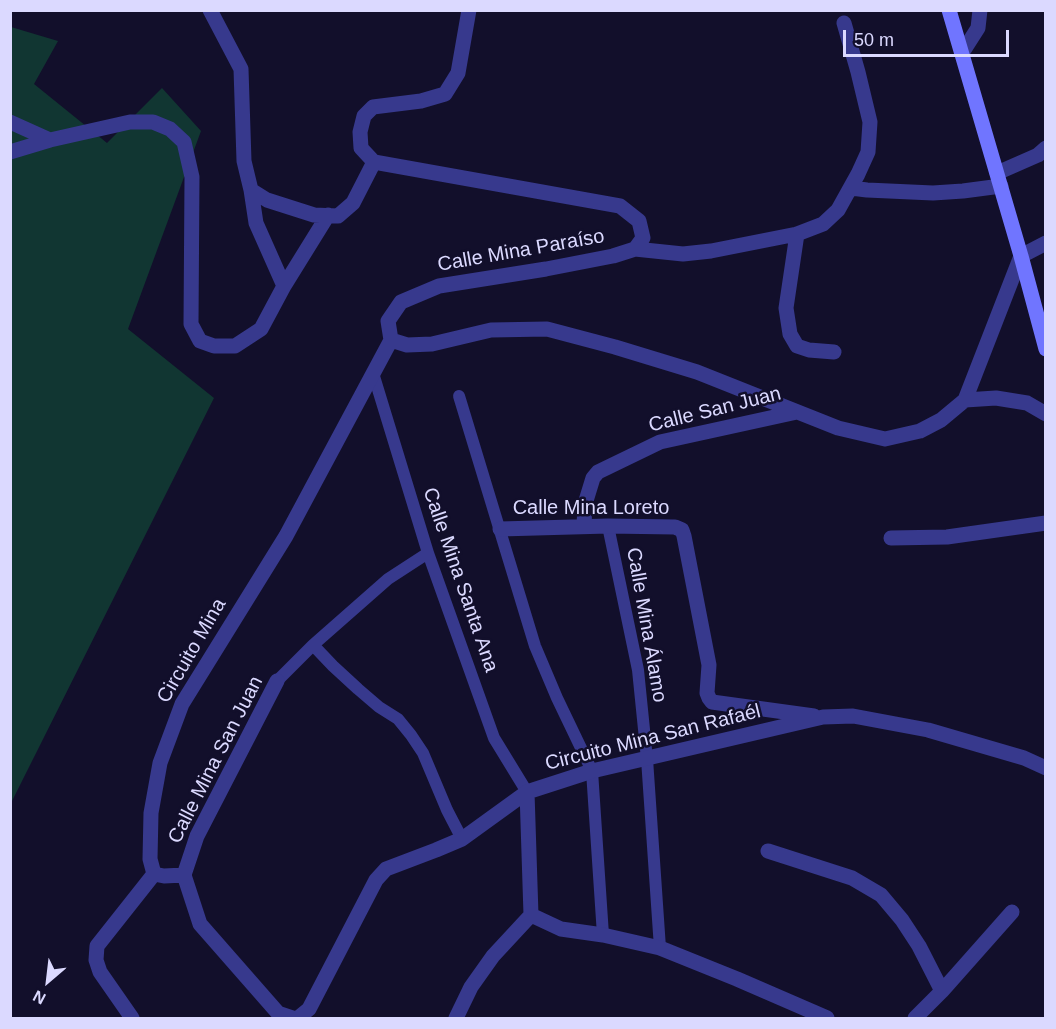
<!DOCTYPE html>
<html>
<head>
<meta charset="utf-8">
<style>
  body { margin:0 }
  #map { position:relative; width:1056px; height:1029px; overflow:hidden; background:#120f2b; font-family:Arial,sans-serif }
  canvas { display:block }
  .frame { position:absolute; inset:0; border:12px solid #dbd9ff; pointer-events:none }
  .north { position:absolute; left:18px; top:951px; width:60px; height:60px; -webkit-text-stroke:4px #120f2b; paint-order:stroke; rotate:208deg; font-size:16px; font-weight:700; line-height:24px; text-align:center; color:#dbd9ff }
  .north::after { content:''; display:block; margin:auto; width:21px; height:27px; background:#dbd9ff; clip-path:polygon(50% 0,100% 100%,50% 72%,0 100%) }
  .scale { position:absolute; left:843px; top:30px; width:166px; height:27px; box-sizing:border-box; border:3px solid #dbd9ff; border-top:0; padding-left:8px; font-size:18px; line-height:21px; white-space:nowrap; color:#dbd9ff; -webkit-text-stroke:4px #120f2b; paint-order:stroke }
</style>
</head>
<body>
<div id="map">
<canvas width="1056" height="1029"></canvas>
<div class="frame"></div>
<div class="north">N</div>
<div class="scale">50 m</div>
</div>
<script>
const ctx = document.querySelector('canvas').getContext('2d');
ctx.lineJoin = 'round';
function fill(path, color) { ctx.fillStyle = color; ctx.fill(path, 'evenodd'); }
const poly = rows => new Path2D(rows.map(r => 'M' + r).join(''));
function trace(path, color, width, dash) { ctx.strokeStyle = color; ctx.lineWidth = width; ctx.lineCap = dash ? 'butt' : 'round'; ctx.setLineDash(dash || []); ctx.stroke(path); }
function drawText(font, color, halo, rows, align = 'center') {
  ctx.font = font + ' Arial,sans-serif'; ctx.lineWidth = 5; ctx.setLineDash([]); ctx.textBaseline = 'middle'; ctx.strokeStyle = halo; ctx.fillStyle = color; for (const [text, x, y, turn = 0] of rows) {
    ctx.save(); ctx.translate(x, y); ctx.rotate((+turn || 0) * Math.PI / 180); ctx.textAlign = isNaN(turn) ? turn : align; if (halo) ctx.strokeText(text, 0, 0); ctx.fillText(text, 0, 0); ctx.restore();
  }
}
fill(poly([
  [11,27,58,41,34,84,107,143,162,88,201,131,128,329,214,398,11,803]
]), '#113632');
trace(poly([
  [373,373,428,553,494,738,527,792],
  [459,396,535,646,557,698,592,771,603,935],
  [608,526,638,670,647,759,660,948],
  [313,645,333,666,358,689,379,707,398,719,411,735,423,753,447,810,462,839],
  [277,681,313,645,388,579,428,553]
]), '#37398d', 12);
trace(poly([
  [210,10,241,69,244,161,251,190,267,200,314,215,338,216,353,203,374,162],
  [469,10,458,73,445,94,421,101,373,107,364,116,360,132,361,148,374,162,620,206,639,221,643,238,635,249,613,256,546,269,439,286,401,302,388,321,391,340,407,345,432,344,491,330,547,329,615,347,697,372,838,428,885,439,920,431,941,420,965,400,996,398,1027,403,1046,414],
  [962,53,978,28,980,10],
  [10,122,50,140],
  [10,152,50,140,130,122,153,122,170,129,184,142,192,177,191,324,200,341,214,346,235,346,261,329,284,286,328,215],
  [997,173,1038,155,1046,148],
  [851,188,867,190,933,193,963,191,1001,186],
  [251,190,256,223,284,286],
  [797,234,786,308,790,334,797,346,809,350,834,352],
  [635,249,683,254,711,251,797,234,823,224,838,210,858,174,868,152,870,122,858,72,844,23],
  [965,400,1021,256,1046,243],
  [584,526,585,504,593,478,598,472,660,442,797,412],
  [500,529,608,526,675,527,682,530,684,536,709,665,707,693,709,698,712,702,814,716],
  [891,538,947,537,1046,523],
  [527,792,531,915],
  [768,851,852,878,881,895,902,920,919,946,942,991],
  [184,875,164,876,154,874,150,859,151,813,160,763,182,704,286,536,391,340],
  [184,875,197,836,277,681],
  [184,875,200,924,278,1013,293,1018],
  [531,915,561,929,603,935,660,948,737,979,827,1018],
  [132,1018,100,972,96,960,97,946,154,874],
  [298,1018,309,1009,376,880,386,869,436,850,462,839,527,792,592,771,823,717,853,716,928,730,1024,758,1046,768],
  [456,1018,471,987,493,956,531,915],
  [915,1018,942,991,1012,912]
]), '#37398d', 15);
trace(poly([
  [949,10,1021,256,1046,349]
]), '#7075ff', 15);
drawText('20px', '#dbd9ff', '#120f2b', [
  ["Calle Mina Paraíso",521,251,-10],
  ["Calle San Juan",715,410,-14],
  ["Calle Mina Loreto",591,508],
  ["Calle Mina Santa Ana",460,580,71],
  ["Calle Mina Álamo",646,625,80],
  ["Circuito Mina",192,651,-60],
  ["Circuito Mina San Rafaél",653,738,-14],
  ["Calle Mina San Juan",216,760,-63]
]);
</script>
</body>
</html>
